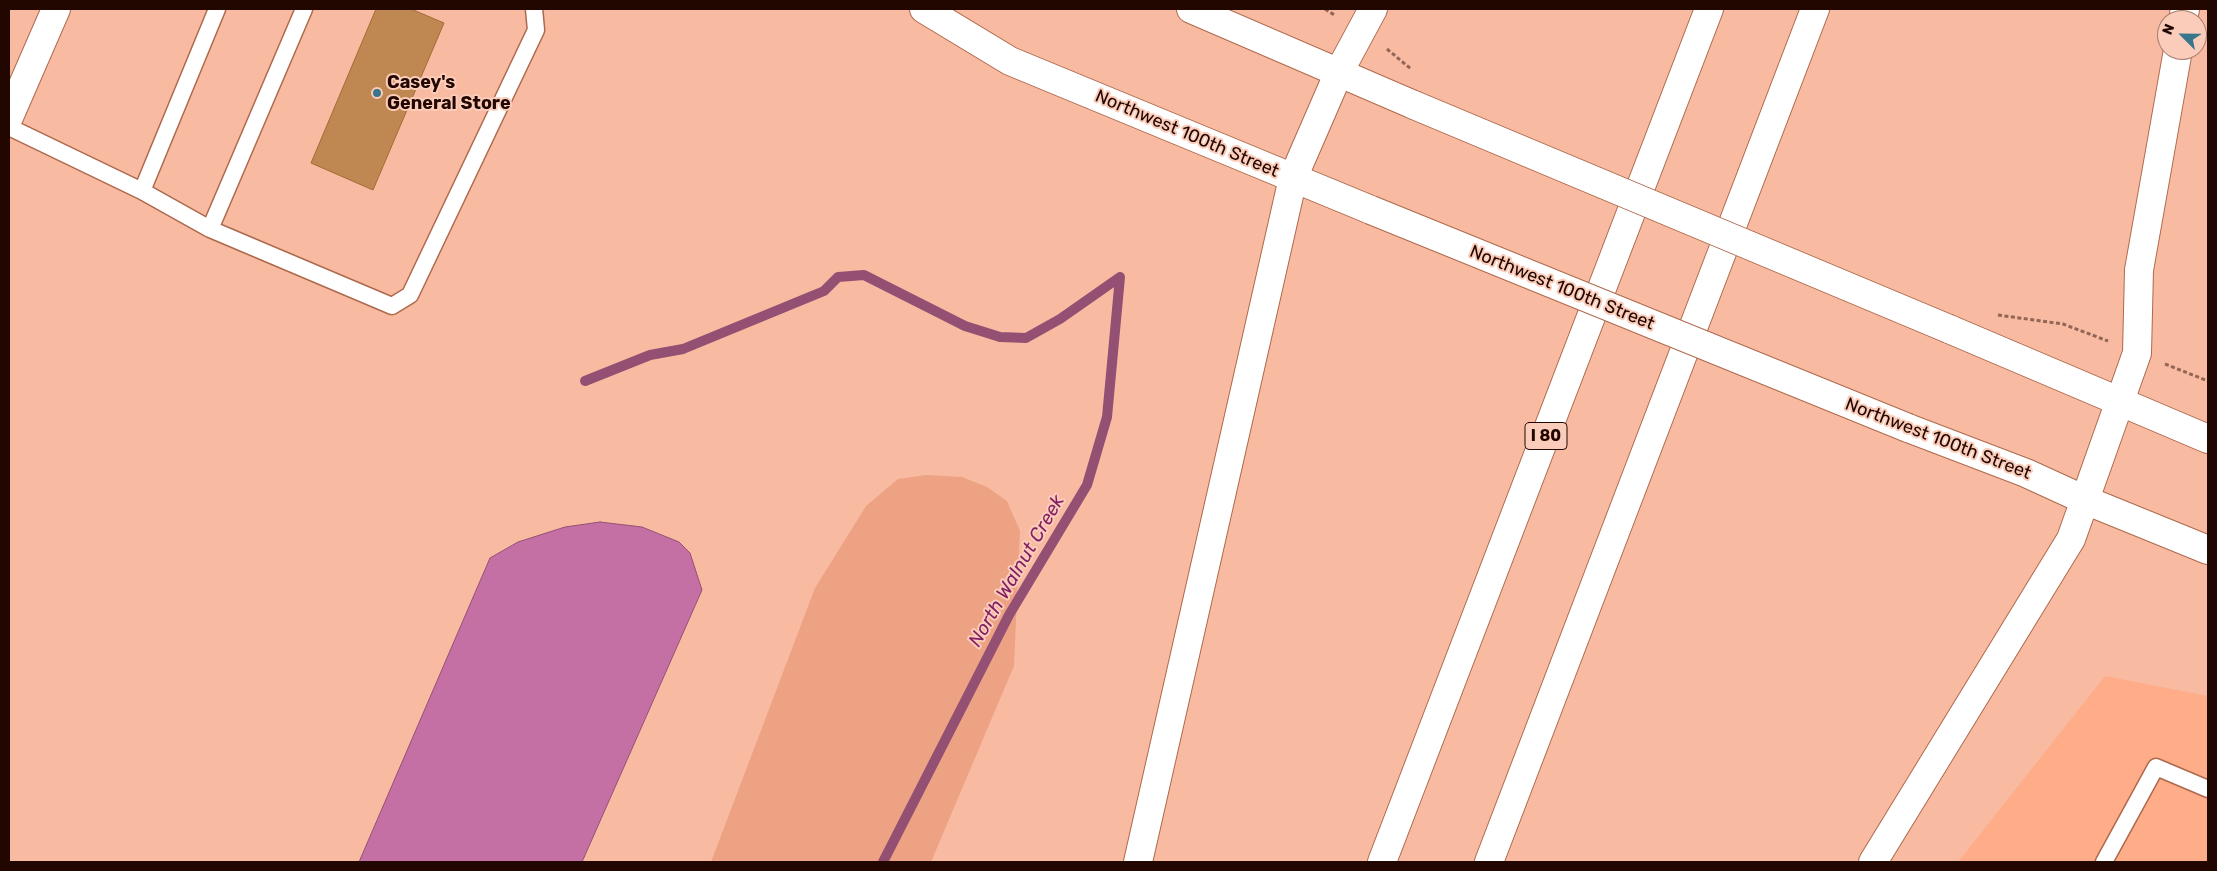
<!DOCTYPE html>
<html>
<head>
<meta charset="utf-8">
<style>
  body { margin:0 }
  #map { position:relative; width:2217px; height:871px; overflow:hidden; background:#f8bba2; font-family:Rubik,sans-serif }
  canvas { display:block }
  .frame { position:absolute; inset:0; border:10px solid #210700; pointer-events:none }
  .north { position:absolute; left:2157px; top:10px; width:50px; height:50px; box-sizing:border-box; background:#fbccb9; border:1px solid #a47d6f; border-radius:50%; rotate:293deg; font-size:14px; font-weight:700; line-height:20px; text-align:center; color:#210700 }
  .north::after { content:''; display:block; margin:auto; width:18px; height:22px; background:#38768c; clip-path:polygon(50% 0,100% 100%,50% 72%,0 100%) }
</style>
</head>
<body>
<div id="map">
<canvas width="2217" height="871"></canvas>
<div class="frame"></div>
<div class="north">N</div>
</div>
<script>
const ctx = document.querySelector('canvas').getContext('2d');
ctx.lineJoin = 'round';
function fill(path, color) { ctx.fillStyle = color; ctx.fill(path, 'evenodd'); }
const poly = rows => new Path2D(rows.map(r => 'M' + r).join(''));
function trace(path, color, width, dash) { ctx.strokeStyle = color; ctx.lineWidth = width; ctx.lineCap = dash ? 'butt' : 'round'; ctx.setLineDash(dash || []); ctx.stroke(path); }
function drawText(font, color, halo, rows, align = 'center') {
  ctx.font = font + ' Rubik,sans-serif'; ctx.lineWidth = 4; ctx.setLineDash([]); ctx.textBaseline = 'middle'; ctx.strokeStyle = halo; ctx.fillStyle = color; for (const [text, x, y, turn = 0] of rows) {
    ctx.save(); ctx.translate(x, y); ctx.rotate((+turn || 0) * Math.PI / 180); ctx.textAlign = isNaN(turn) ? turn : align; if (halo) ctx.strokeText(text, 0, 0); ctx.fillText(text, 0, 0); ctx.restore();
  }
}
fill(poly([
  [2105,676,2208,696,2208,862,1958,862]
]), '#ffac89');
fill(poly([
  [926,475,962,477,987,487,1007,501,1020,531,1014,666,931,862,711,862,815,588,866,506,898,479]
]), '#eca283');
const water = poly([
  [600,522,642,527,679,542,690,553,702,590,582,862,359,862,490,558,518,542,565,527,600,522]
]);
fill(water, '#c570a4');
trace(water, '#945073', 1);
trace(poly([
  [585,381,650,355,683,349,824,291,838,277,864,275,965,326,1000,337,1026,338,1060,319,1120,277],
  [883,862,1009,615,1087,485,1107,417,1120,277]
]), '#945073', 10);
const building = poly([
  [376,9,411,9,444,23,373,190,311,163,376,9]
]);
fill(building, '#bf8751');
trace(building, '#a26b35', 1);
const service = poly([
  [9,127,142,191,210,229,392,306,410,295,536,30,534,9],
  [142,191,217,9],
  [210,229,304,9],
  [2104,862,2156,767,2208,789]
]);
const minor = poly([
  [9,117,56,9]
]);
const tertiary = poly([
  [924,9,1010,61,1371,210],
  [1191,9,1414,105],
  [1949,329,2208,439],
  [1908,428,2026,473,2085,500,2208,550]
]);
const motorway = poly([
  [2183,20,2185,9],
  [1138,862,1293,178,1339,72,1373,9],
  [1382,862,1709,9],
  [1489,862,1815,9],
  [1873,862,2071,539,2137,353,2139,270,2178,50]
]);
trace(service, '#ae694c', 19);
trace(minor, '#ae694c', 30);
trace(tertiary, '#ae694c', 30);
trace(motorway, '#ae694c', 30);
trace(poly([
  [1325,9,1336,16],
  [1387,49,1411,69],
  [1998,315,2063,324,2108,341],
  [2165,364,2208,381]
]), '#926555', 3, [4, 2.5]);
trace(service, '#fff', 16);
trace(minor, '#fff', 28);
trace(tertiary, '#fff', 28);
trace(motorway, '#fff', 28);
const tertiaryBridge = poly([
  [1414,105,1949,329],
  [1371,210,1908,428]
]);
trace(tertiaryBridge, '#ae694c', 30, []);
trace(tertiaryBridge, '#fff', 28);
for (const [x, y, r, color] of [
  [377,93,5,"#38768c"]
]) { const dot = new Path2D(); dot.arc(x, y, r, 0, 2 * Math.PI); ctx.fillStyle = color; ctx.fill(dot); trace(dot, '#fbccb9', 2); }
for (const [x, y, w] of [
  [1546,436,42]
]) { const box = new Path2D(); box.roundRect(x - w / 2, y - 13.5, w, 27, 4); ctx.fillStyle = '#fbccb9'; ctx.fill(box); trace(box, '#210700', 1); }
drawText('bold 16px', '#210700', null, [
  ["I 80",1546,436]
]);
drawText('bold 18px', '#210700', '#fbccb9', [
  ["Casey's",387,83],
  ["General Store",387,104]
], 'left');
drawText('18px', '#210700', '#fbccb9', [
  ["Northwest 100th Street",1187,134,23],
  ["Northwest 100th Street",1562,288,22],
  ["Northwest 100th Street",1938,439,21]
]);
drawText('italic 19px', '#841e65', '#fbccb9', [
  ["North Walnut Creek",1017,571,-60]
]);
</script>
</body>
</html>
